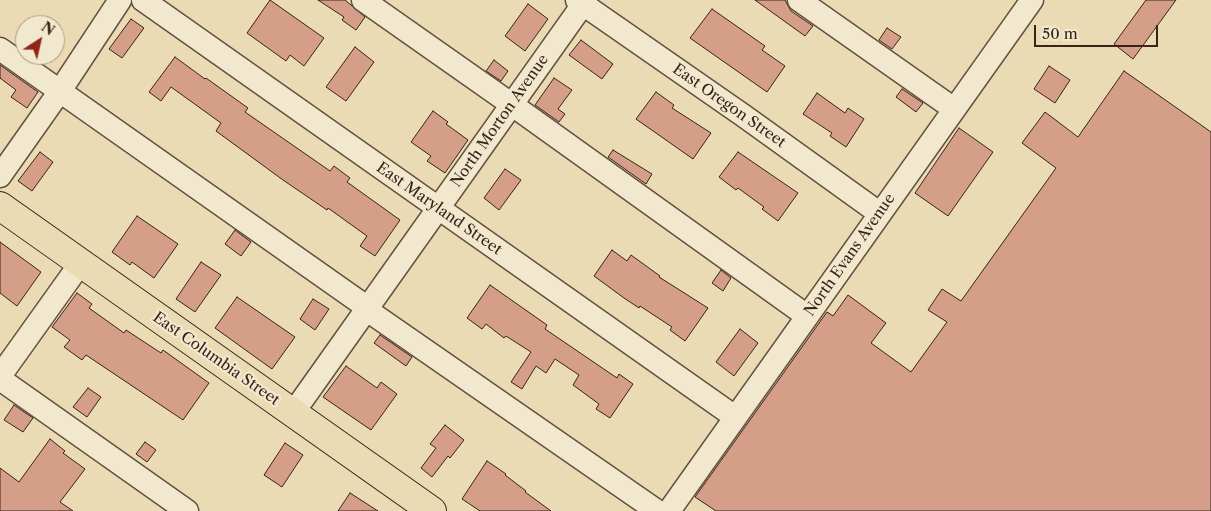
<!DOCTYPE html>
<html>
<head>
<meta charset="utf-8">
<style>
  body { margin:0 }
  #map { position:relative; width:1211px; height:511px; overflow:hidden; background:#eadbb4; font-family:"Libre Caslon Text",serif }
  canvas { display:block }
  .north { position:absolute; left:15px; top:15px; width:50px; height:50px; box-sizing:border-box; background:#f1e8ce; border:1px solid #a79986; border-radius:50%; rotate:35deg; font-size:14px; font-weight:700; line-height:20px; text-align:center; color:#38221a }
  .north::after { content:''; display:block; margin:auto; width:18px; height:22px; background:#8f2418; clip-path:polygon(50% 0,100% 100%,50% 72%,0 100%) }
  .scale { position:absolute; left:1034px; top:25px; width:124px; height:22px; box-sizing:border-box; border:2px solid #38221a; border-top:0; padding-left:6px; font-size:15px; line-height:18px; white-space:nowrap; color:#38221a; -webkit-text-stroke:4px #f1e8ce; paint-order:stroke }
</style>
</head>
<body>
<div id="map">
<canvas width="1211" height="511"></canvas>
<div class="north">N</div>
<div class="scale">50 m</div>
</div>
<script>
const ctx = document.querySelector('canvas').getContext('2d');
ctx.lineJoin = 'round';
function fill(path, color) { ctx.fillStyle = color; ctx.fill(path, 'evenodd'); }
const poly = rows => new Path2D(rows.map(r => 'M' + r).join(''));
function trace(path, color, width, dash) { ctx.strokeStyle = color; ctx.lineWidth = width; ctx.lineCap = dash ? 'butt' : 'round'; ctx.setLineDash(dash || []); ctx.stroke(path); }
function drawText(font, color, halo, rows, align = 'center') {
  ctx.font = font + ' "Libre Caslon Text",serif'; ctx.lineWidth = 4.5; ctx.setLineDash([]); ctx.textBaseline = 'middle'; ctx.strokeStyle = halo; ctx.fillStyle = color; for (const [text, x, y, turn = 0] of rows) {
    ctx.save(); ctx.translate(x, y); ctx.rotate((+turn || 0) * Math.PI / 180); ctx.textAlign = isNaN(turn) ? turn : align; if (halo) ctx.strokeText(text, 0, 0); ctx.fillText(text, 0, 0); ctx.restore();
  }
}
const building = poly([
  [270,0,324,38,304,66,290,55,286,61,247,33,270,0],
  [318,0,345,0,365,17,356,30,342,20,344,17,318,0],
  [755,0,785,0,791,11,813,26,805,36,755,0],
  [1146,0,1176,0,1133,59,1114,44,1146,0],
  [528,4,548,19,525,51,505,36,528,4],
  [712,9,765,46,762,50,785,66,767,92,690,38,712,9],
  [131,19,144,28,122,58,109,49,131,19],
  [887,28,901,37,892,49,879,40,887,28],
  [581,40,613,64,602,79,569,55,581,40],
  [355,47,374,62,346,101,326,87,355,47],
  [175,57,205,79,206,78,248,108,245,112,330,171,334,166,350,178,347,182,400,220,375,256,360,246,367,236,328,208,327,210,283,180,216,131,221,123,171,87,161,101,149,92,175,57],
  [494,60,508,71,501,81,486,71,494,60],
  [0,65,38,92,27,108,11,97,16,90,0,78,0,65],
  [1049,66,1070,80,1055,103,1034,89,1049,66],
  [1124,71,1211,132,1211,511,716,511,695,497,827,312,833,316,848,295,886,323,871,343,911,372,947,322,928,310,942,289,961,301,1056,168,1022,143,1045,112,1078,137,1124,71],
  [554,78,572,90,558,109,565,114,559,122,535,105,554,78],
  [902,89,923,103,916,112,896,97,902,89],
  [656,92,674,105,672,108,711,133,693,159,636,119,656,92],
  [817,93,845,113,848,108,864,119,846,147,830,136,832,133,803,114,817,93],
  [433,111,448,122,446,124,468,140,445,173,427,161,431,156,411,142,433,111],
  [959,128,993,152,948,216,915,193,959,128],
  [613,150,652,174,646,184,608,157,613,150],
  [40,152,53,162,32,191,18,181,40,152],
  [738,152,798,193,778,221,762,209,764,207,738,188,736,190,719,177,738,152],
  [505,169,521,180,499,210,484,198,505,169],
  [137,216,178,244,154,278,132,262,130,265,112,252,137,216],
  [235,230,251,242,241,256,225,244,235,230],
  [0,242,41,272,17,306,0,293,0,242],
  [612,250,627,261,631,255,660,276,659,277,708,308,685,341,670,330,672,327,640,306,639,308,624,298,594,276,612,250],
  [201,262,221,275,195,312,176,299,201,262],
  [721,270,731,278,723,291,712,283,721,270],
  [490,285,547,325,545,329,617,378,619,374,633,384,610,418,596,409,599,404,573,385,579,375,555,359,546,373,536,366,522,389,511,382,531,352,506,336,504,338,486,324,482,329,467,318,490,285],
  [77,293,92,304,89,308,124,333,126,330,161,353,163,350,209,383,183,420,86,355,82,360,64,347,70,340,52,327,77,293],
  [237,297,295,337,272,369,215,328,237,297],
  [313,299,329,309,315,330,300,319,313,299],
  [740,329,758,343,734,376,716,362,740,329],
  [380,335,412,357,406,366,374,343,380,335],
  [346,366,377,388,381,382,397,394,371,430,323,397,346,366],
  [88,388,101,397,87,417,73,407,88,388],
  [14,405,33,418,23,432,4,420,14,405],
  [445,425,464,440,450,458,448,456,432,477,421,468,436,448,430,444,445,425],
  [50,439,65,451,63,453,85,469,60,502,73,511,0,511,0,468,19,482,50,439],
  [145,442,156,450,147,462,136,454,145,442],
  [285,443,303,455,282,487,264,475,285,443],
  [487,461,506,474,505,475,526,491,525,492,551,511,480,511,462,499,487,461],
  [350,493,378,511,338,511,350,493]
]);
fill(building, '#d59e89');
trace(building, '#38221a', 1);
const minor = poly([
  [143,0,735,417],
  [363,0,511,104,807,316],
  [577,0,744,116,879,213],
  [799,0,954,109],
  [0,49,368,308],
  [0,176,60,91,120,0],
  [367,310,657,511],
  [0,376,80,264],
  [0,379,187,511],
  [293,413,586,0],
  [669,511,1032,0]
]);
const major = poly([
  [0,206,432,511]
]);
trace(minor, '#645040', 25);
trace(major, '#38221a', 30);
trace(minor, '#f1e8ce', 22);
trace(major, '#eadbb4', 28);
drawText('15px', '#38221a', '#f1e8ce', [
  ["East Oregon Street",729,106,35],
  ["North Morton Avenue",500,121,-55],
  ["East Maryland Street",439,209,35],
  ["North Evans Avenue",850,255,-55],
  ["East Columbia Street",216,359,35]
]);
</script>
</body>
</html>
